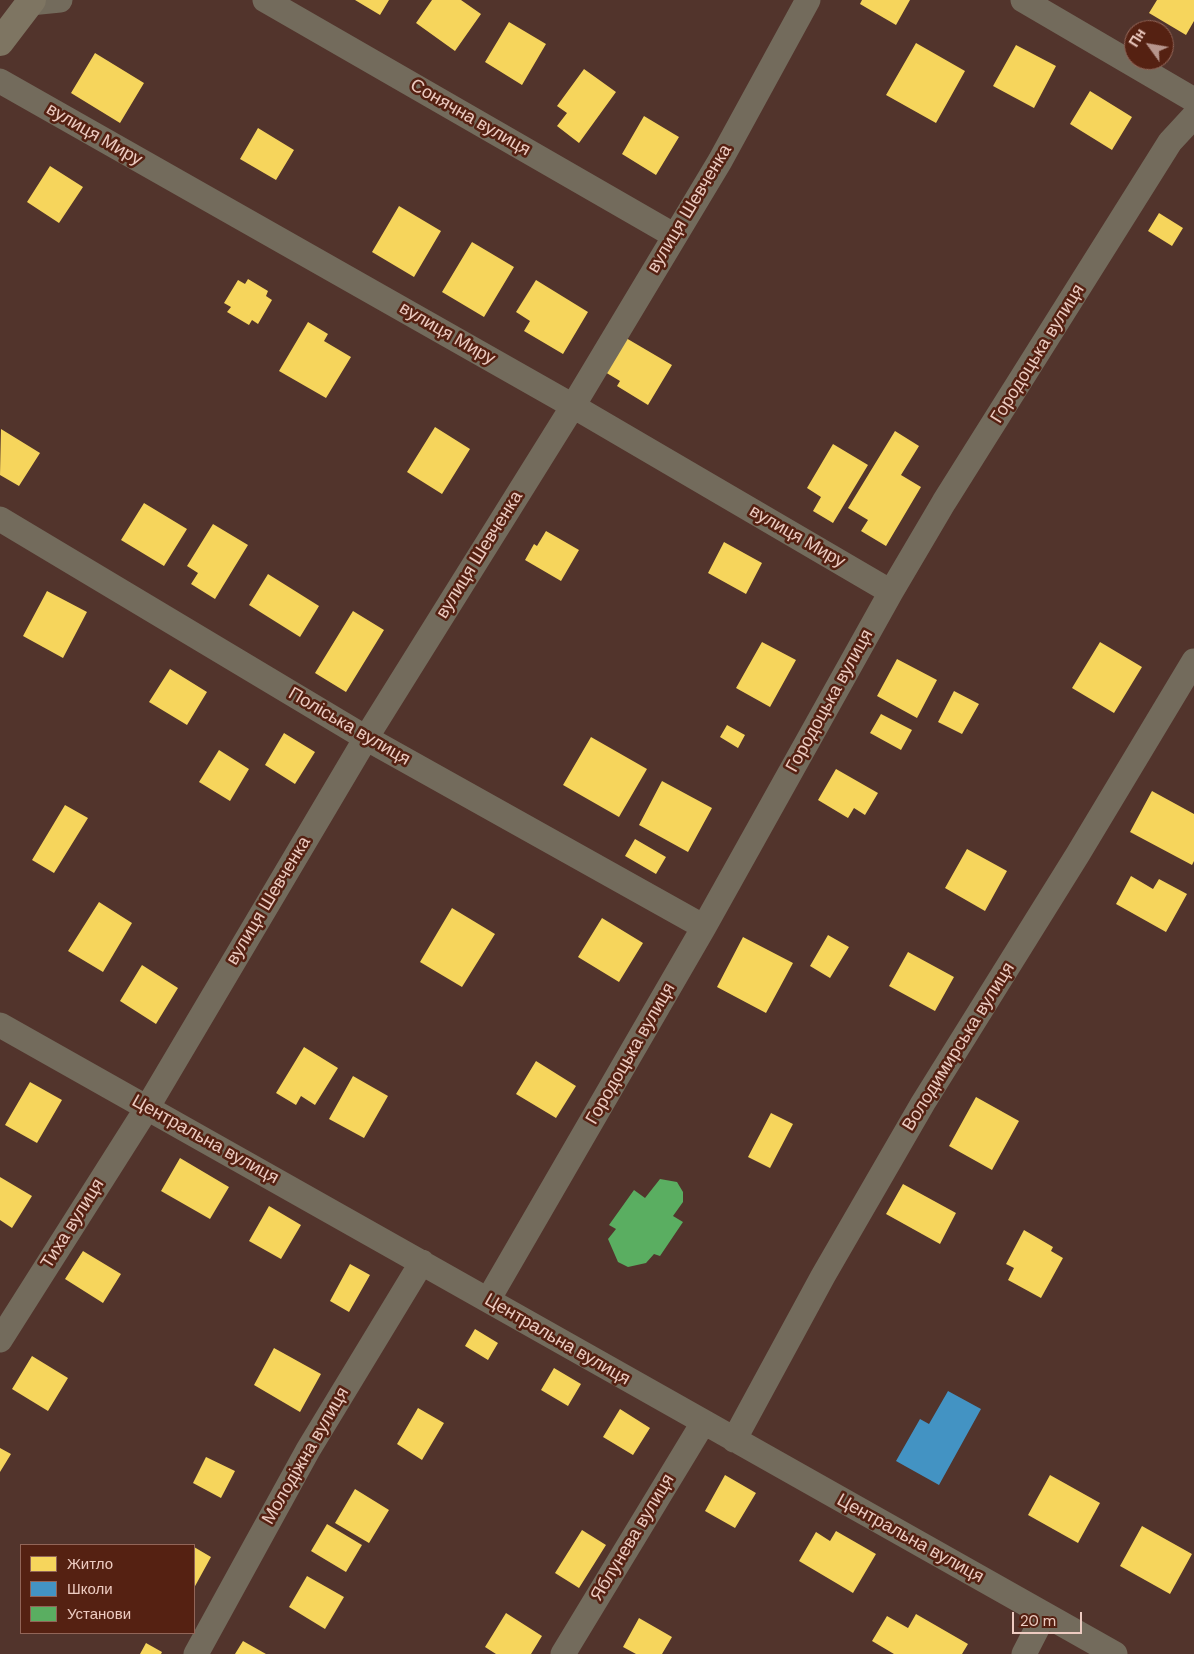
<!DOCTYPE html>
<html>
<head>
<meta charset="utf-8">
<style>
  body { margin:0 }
  #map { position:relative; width:1194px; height:1654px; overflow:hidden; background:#52342c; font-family:"DM Sans",sans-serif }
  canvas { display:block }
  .legend { position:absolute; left:20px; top:1544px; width:175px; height:90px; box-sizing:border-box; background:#552112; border:1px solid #926558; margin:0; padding:6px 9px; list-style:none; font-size:15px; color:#edcbc1 }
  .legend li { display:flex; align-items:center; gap:10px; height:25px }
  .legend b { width:25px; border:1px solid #926558 }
  .north { position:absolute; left:1124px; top:20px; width:50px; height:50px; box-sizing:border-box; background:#552112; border:1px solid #926558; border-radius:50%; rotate:302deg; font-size:14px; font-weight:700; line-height:20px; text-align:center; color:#edcbc1 }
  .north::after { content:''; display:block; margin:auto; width:18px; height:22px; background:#b7968d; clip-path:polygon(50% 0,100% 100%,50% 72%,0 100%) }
  .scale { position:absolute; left:1012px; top:1612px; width:70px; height:22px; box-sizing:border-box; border:2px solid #edcbc1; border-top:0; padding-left:6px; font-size:15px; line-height:18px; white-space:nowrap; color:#edcbc1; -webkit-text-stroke:4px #552112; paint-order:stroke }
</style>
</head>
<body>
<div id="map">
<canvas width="1194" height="1654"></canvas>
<ul class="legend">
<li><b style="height:14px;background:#f6d55c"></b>Житло</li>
<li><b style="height:14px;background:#4393c3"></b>Школи</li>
<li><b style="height:14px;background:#5aae61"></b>Установи</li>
</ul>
<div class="north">Пн</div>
<div class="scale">20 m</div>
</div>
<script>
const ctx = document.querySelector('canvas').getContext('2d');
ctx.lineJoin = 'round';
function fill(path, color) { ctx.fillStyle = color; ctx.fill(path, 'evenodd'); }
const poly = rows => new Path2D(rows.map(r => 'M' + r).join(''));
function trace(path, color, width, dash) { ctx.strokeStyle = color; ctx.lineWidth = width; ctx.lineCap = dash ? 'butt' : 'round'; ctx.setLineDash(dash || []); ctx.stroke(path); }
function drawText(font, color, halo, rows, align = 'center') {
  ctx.font = font + ' "DM Sans",sans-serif'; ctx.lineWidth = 5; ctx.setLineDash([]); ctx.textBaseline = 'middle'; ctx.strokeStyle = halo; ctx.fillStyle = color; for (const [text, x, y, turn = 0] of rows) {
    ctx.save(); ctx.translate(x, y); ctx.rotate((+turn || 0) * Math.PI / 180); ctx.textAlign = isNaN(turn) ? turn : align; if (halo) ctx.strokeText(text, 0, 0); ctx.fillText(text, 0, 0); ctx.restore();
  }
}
fill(poly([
  [355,0,389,0,380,15],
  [432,0,461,0,481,14,455,51,416,23],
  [862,0,910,0,896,25,860,4],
  [1157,0,1194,0,1194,21,1186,35,1149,13],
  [509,22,546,44,522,85,485,62],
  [916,43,965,71,936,123,886,95],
  [1016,45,1056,66,1034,108,993,86],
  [95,53,144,83,120,123,71,93],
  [584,69,616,92,579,143,557,126,567,113,557,106],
  [1090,91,1132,117,1112,150,1070,124],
  [644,116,679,137,656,175,622,154],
  [258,128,294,150,276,180,240,159],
  [50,166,83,187,59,223,27,202],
  [399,206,441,231,414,277,372,252],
  [1159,213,1183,228,1172,246,1148,231],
  [472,242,514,267,484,317,442,292],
  [248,279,268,291,266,296,272,300,258,324,252,320,249,325,227,312,231,307,224,303,238,280,245,284],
  [536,280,588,312,563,354,524,331,530,321,516,312],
  [308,322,328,334,324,341,351,357,326,398,279,371],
  [626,338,672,365,648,405,617,386,620,381,605,372],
  [435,427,470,449,442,494,407,472],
  [1,429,40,453,19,486,0,475],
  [895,431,919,446,901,475,921,487,886,546,861,531,868,520,848,508],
  [833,444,868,465,833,523,813,511,821,497,807,488],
  [144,503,187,529,164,566,121,540],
  [213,524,248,545,215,599,191,584,198,573,187,566],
  [546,531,579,550,561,581,525,560,534,544,537,546],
  [724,542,762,563,746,594,708,573],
  [268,574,319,606,300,637,249,605],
  [47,591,87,612,63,658,23,636],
  [353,611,384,630,346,692,315,673],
  [762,642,796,660,770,707,736,688],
  [1100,642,1142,667,1114,713,1072,688],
  [897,659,937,680,917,718,877,696],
  [170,669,207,692,187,725,149,702],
  [954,691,979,704,962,734,938,722],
  [881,714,912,730,901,750,870,733],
  [727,725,745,735,738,748,720,737],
  [284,733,315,752,295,784,265,765],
  [591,737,647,769,619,817,563,785],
  [219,750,249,769,230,801,199,782],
  [836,769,878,793,865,815,854,808,848,818,818,800],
  [662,781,712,808,688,852,639,825],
  [1152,791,1194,814,1194,861,1192,865,1130,832],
  [65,805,88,818,54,873,32,860],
  [635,839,666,857,656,874,625,856],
  [967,849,1007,871,985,911,945,888],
  [1131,876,1153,889,1159,879,1187,894,1166,932,1116,904],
  [99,902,132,923,103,972,68,951],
  [452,908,495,934,462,987,420,962],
  [602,918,643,943,619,982,578,957],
  [828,935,849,947,830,978,810,966],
  [743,937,793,963,766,1013,717,987],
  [908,952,954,977,935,1011,889,986],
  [142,965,178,988,156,1024,120,1001],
  [304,1047,338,1068,315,1105,301,1096,296,1105,276,1093],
  [536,1061,576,1086,556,1118,516,1094],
  [353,1076,388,1096,364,1138,329,1119],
  [30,1082,62,1100,37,1143,5,1125],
  [976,1097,1019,1121,992,1170,949,1146],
  [771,1113,793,1124,770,1168,748,1157],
  [180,1158,229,1187,210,1219,161,1191],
  [0,1177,32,1196,12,1228,0,1220],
  [903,1184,956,1213,940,1244,886,1214],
  [269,1206,301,1225,281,1259,249,1241],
  [1024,1230,1053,1247,1051,1251,1063,1258,1041,1298,1008,1280,1014,1268,1006,1264],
  [83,1251,121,1274,103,1303,65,1279],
  [350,1264,370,1275,349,1312,330,1301],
  [475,1329,498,1343,488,1360,465,1346],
  [274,1348,321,1374,300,1412,254,1385],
  [32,1356,68,1378,48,1411,12,1389],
  [554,1368,581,1384,568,1406,541,1390],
  [418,1408,444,1423,422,1460,397,1444],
  [620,1409,650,1428,633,1455,603,1437],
  [0,1448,11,1454,0,1472],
  [206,1457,235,1471,221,1498,193,1483],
  [725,1475,756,1493,735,1528,705,1511],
  [1050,1475,1100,1503,1078,1543,1028,1515],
  [355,1489,389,1510,369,1543,335,1523],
  [327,1524,362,1545,346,1572,311,1551],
  [1142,1526,1192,1554,1170,1594,1120,1566],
  [582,1530,606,1545,579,1588,555,1573],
  [836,1531,876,1554,853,1593,799,1561,816,1532,830,1541],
  [194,1547,211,1557,194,1588],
  [307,1576,344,1597,325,1629,289,1607],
  [506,1613,542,1636,531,1654,496,1654,485,1647],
  [916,1614,968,1644,962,1654,894,1654,872,1641,887,1616,908,1628],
  [639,1618,672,1637,662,1654,636,1654,623,1647],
  [243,1641,266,1654,235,1654],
  [146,1643,162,1652,161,1654,140,1654]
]), '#f6d55c');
fill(poly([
  [948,1391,981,1409,939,1485,896,1461,920,1419,929,1424]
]), '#4393c3');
fill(poly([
  [660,1179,677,1182,683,1192,683,1202,673,1216,683,1222,660,1256,654,1254,646,1263,628,1267,618,1262,608,1239,616,1229,609,1225,634,1190,645,1198]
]), '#5aae61');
trace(poly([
  [265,0,675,236],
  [1023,0,1194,100],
  [30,3,60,0],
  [0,81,573,406,891,592],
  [0,519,366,738,704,927],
  [0,1025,1115,1654],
  [488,1300,704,927,891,592,944,502,1170,142,1194,116],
  [0,1340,147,1108,366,738,573,406,720,161,808,0],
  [734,1440,823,1276,923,1103,1078,854,1194,661],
  [196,1654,308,1450,422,1262],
  [563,1654,703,1423],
  [1024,1654,1044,1615]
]), '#736b5c', 25);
trace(poly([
  [0,42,32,0]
]), '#7e7562', 28);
drawText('18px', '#edcbc1', '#552112', [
  ["Сонячна вулиця",470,118,30],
  ["вулиця Миру",94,135,30],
  ["вулиця Шевченка",690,209,-59],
  ["вулиця Миру",447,334,30],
  ["Городоцька вулиця",1038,354,-58],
  ["вулиця Миру",797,537,30],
  ["вулиця Шевченка",480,555,-58],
  ["Городоцька вулиця",830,701,-61],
  ["Поліська вулиця",349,727,30],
  ["вулиця Шевченка",269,901,-59],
  ["Володимирська вулиця",959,1047,-58],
  ["Городоцька вулиця",631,1054,-60],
  ["Центральна вулиця",205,1140,29],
  ["Тиха вулиця",73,1224,-58],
  ["Центральна вулиця",557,1340,30],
  ["Молодіжна вулиця",306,1456,-60],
  ["Яблунева вулиця",633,1538,-59],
  ["Центральна вулиця",910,1539,29]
]);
</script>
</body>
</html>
